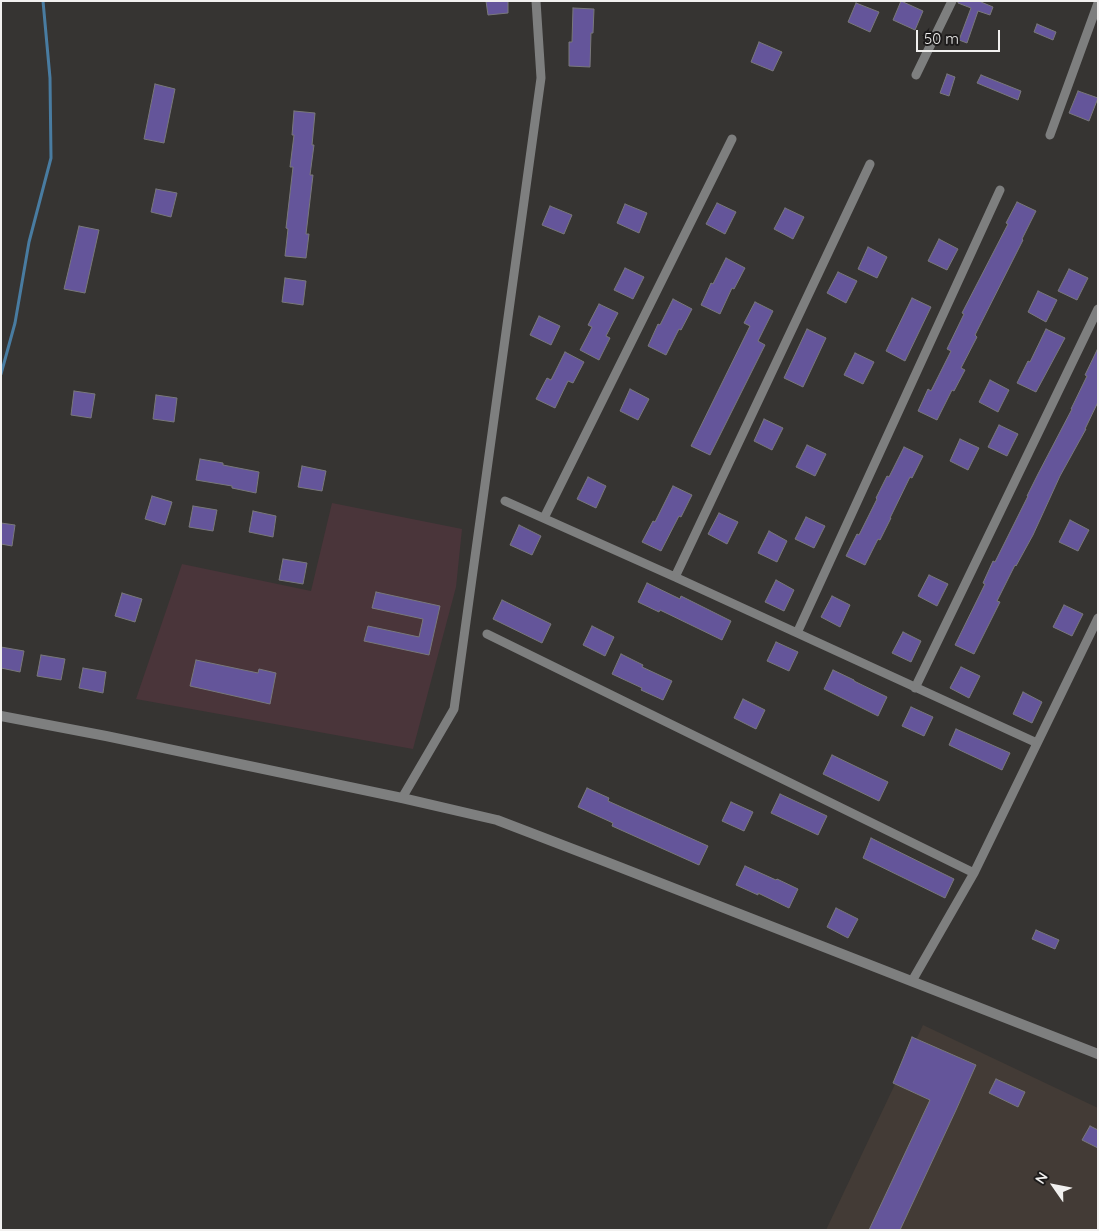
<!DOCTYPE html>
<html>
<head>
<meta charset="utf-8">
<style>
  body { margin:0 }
  #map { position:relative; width:1099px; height:1231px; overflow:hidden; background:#363432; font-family:Quicksand,sans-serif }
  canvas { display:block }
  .frame { position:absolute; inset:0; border:2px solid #f1f0ef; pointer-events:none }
  .north { position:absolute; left:1029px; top:1161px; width:50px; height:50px; -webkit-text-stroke:4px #1d1b1b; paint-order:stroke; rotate:303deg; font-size:14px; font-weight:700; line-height:20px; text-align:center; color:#f1f0ef }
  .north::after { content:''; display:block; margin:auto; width:18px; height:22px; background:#f1f0ef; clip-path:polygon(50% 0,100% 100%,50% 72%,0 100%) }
  .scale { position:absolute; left:916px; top:30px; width:84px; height:22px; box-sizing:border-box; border:2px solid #f1f0ef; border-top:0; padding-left:6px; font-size:15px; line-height:18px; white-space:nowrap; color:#f1f0ef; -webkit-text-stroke:4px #1d1b1b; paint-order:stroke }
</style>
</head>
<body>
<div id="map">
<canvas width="1099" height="1231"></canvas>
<div class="frame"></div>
<div class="north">N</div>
<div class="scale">50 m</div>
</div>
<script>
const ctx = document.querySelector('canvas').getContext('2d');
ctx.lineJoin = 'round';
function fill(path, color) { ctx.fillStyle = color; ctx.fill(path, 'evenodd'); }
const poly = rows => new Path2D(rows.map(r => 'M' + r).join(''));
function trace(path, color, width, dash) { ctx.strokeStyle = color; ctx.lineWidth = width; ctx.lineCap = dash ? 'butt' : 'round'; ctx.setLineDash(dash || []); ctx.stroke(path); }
fill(poly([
  [923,1025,1098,1108,1098,1230,826,1230]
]), '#433b36');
fill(poly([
  [332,503,462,529,456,587,413,749,136,699,182,564,311,591]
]), '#4a353a');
trace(poly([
  [1,374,15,323,29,242,51,158,50,78,43,1]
]), '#497ca1', 3);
const building = poly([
  [486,1,508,1,508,13,488,15,486,1],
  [901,1,923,11,915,30,893,20,901,1],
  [958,1,982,1,981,2,993,7,990,15,978,11,967,43,959,40,971,8,958,3,958,1],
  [856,3,879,12,870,32,848,22,856,3],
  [573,8,594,9,593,33,591,33,590,67,569,66,569,42,572,42,573,8],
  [1037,24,1056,32,1053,40,1034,32,1037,24],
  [759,42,782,52,773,71,751,62,759,42],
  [947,74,955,77,949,96,940,93,947,74],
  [981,75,1021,91,1018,100,977,83,981,75],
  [155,84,175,89,164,143,144,139,155,84],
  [1078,91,1098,98,1089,121,1069,113,1078,91],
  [294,111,315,113,312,145,314,145,310,175,313,175,306,234,309,234,306,258,285,256,288,229,286,228,293,167,290,167,294,135,292,135,294,111],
  [156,189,177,193,171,217,151,212,156,189],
  [1017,202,1036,211,1022,239,1023,240,975,335,977,337,961,368,965,370,954,391,952,390,937,420,918,411,928,389,931,391,951,351,947,349,964,314,962,313,1008,224,1006,223,1017,202],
  [717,203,736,212,725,234,706,224,717,203],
  [625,204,647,213,639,233,617,223,625,204],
  [550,206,572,215,564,234,542,225,550,206],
  [785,208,804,217,793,239,774,229,785,208],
  [79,226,99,230,85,293,64,289,79,226],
  [939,239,958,249,947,270,928,261,939,239],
  [868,247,887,257,877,278,858,269,868,247],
  [726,258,745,268,734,289,732,288,720,314,701,305,711,283,713,284,726,258],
  [625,268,644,277,633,299,614,290,625,268],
  [1069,269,1088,278,1077,300,1058,291,1069,269],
  [838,272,857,281,846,303,827,293,838,272],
  [285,278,306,281,303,305,282,302,285,278],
  [1038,291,1057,300,1046,322,1028,312,1038,291],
  [912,298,931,307,905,361,886,351,912,298],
  [673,299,692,309,681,330,679,329,666,355,648,346,658,324,660,325,673,299],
  [755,302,773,311,758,341,765,345,710,455,691,446,750,326,744,323,755,302],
  [599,304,618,313,606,336,610,338,599,360,580,350,592,327,588,325,599,304],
  [539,316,560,326,551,345,530,335,539,316],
  [807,329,826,338,803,387,784,378,807,329],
  [1046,329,1065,338,1036,392,1017,383,1028,361,1030,362,1046,329],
  [1098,348,1098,402,1085,429,1086,429,1060,476,1033,535,1016,566,1015,565,997,601,1000,602,974,654,955,645,985,584,983,583,993,561,995,562,1028,496,1027,496,1038,474,1072,409,1071,409,1087,376,1085,375,1098,348],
  [565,352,584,362,573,383,568,381,555,408,536,399,547,378,551,380,565,352],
  [855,353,874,362,863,384,844,375,855,353],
  [990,380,1009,390,998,412,979,402,990,380],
  [630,389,649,399,638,420,620,411,630,389],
  [74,391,95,394,91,418,71,415,74,391],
  [156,395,177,398,174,422,153,419,156,395],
  [764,419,783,428,772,450,754,441,764,419],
  [999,425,1018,434,1007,456,988,447,999,425],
  [960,439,979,448,968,470,950,461,960,439],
  [807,445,826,454,815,476,796,467,807,445],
  [904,447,923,456,912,478,910,477,890,518,891,518,880,540,878,539,865,565,846,556,857,534,859,535,877,499,876,498,887,476,889,477,904,447],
  [200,459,223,463,223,465,259,472,256,493,232,488,232,486,196,480,200,459],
  [302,466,326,471,322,491,298,487,302,466],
  [588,477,606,486,596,508,577,499,588,477],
  [673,486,692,495,681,517,679,516,661,551,642,542,653,521,655,522,673,486],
  [152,496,172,502,165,525,145,519,152,496],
  [193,506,217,510,213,531,189,527,193,506],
  [253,511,276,516,273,537,249,532,253,511],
  [719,513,738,522,727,544,708,534,719,513],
  [806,517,825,526,814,548,795,539,806,517],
  [1070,520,1089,530,1078,551,1059,542,1070,520],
  [1,523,15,525,12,546,1,544,1,523],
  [519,525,541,536,532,555,510,545,519,525],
  [769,531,787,541,777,562,758,553,769,531],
  [283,559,307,563,303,584,279,580,283,559],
  [929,575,948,584,937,606,918,596,929,575],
  [776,580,794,590,784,611,765,602,776,580],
  [647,583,680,599,681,596,731,621,722,640,660,610,659,612,638,602,647,583],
  [376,592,440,606,429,655,364,641,368,626,419,637,423,619,372,608,376,592],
  [122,593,142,599,135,622,115,616,122,593],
  [832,596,850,605,840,627,821,617,832,596],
  [502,600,551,624,542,643,493,619,502,600],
  [1064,605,1083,614,1072,636,1053,627,1064,605],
  [592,626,614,637,605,656,583,645,592,626],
  [903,632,921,641,911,662,892,653,903,632],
  [776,642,798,652,789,671,767,661,776,642],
  [1,647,24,651,20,672,1,668,1,647],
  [621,654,643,665,642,667,672,681,663,700,641,690,642,688,612,674,621,654],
  [41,655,65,659,61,680,37,676,41,655],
  [196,660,258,673,259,669,276,673,270,704,190,686,196,660],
  [961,667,980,676,969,698,950,688,961,667],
  [83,668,106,672,103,693,79,688,83,668],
  [833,670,854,680,854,681,887,697,878,716,824,689,833,670],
  [1023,692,1042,702,1032,723,1013,714,1023,692],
  [743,699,765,710,756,729,734,718,743,699],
  [911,707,933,717,924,736,902,726,911,707],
  [956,729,1010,753,1002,770,949,745,956,729],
  [832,755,888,782,879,801,823,774,832,755],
  [587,788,609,798,608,801,708,846,699,865,612,826,613,823,578,807,587,788],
  [780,794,827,816,818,835,771,813,780,794],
  [731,802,753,812,744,831,722,821,731,802],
  [871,838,954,879,945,898,863,858,871,838],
  [745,866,776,880,777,879,798,889,789,908,758,893,758,895,736,885,745,866],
  [836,908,858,919,848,938,827,927,836,908],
  [1036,930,1059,940,1055,949,1032,939,1036,930],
  [912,1037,976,1065,956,1110,900,1230,869,1230,930,1100,893,1083,912,1037],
  [996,1079,1025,1092,1018,1107,989,1093,996,1079],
  [1090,1126,1098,1130,1098,1148,1082,1140,1090,1126]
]);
fill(building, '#64559a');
trace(building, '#79787b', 1);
trace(poly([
  [916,75,952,1],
  [1050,135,1098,3],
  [505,501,675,577,1037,743],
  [544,518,732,139],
  [675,577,870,164],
  [797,633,1000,190],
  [487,634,974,873],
  [915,688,1098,309],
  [402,798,454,709,541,78,536,1],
  [912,981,974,873,1098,618]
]), '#7e7f7f', 9);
trace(poly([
  [1,716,106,736,402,798,497,820,604,861,1098,1054]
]), '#7e7f7f', 10);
</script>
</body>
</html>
